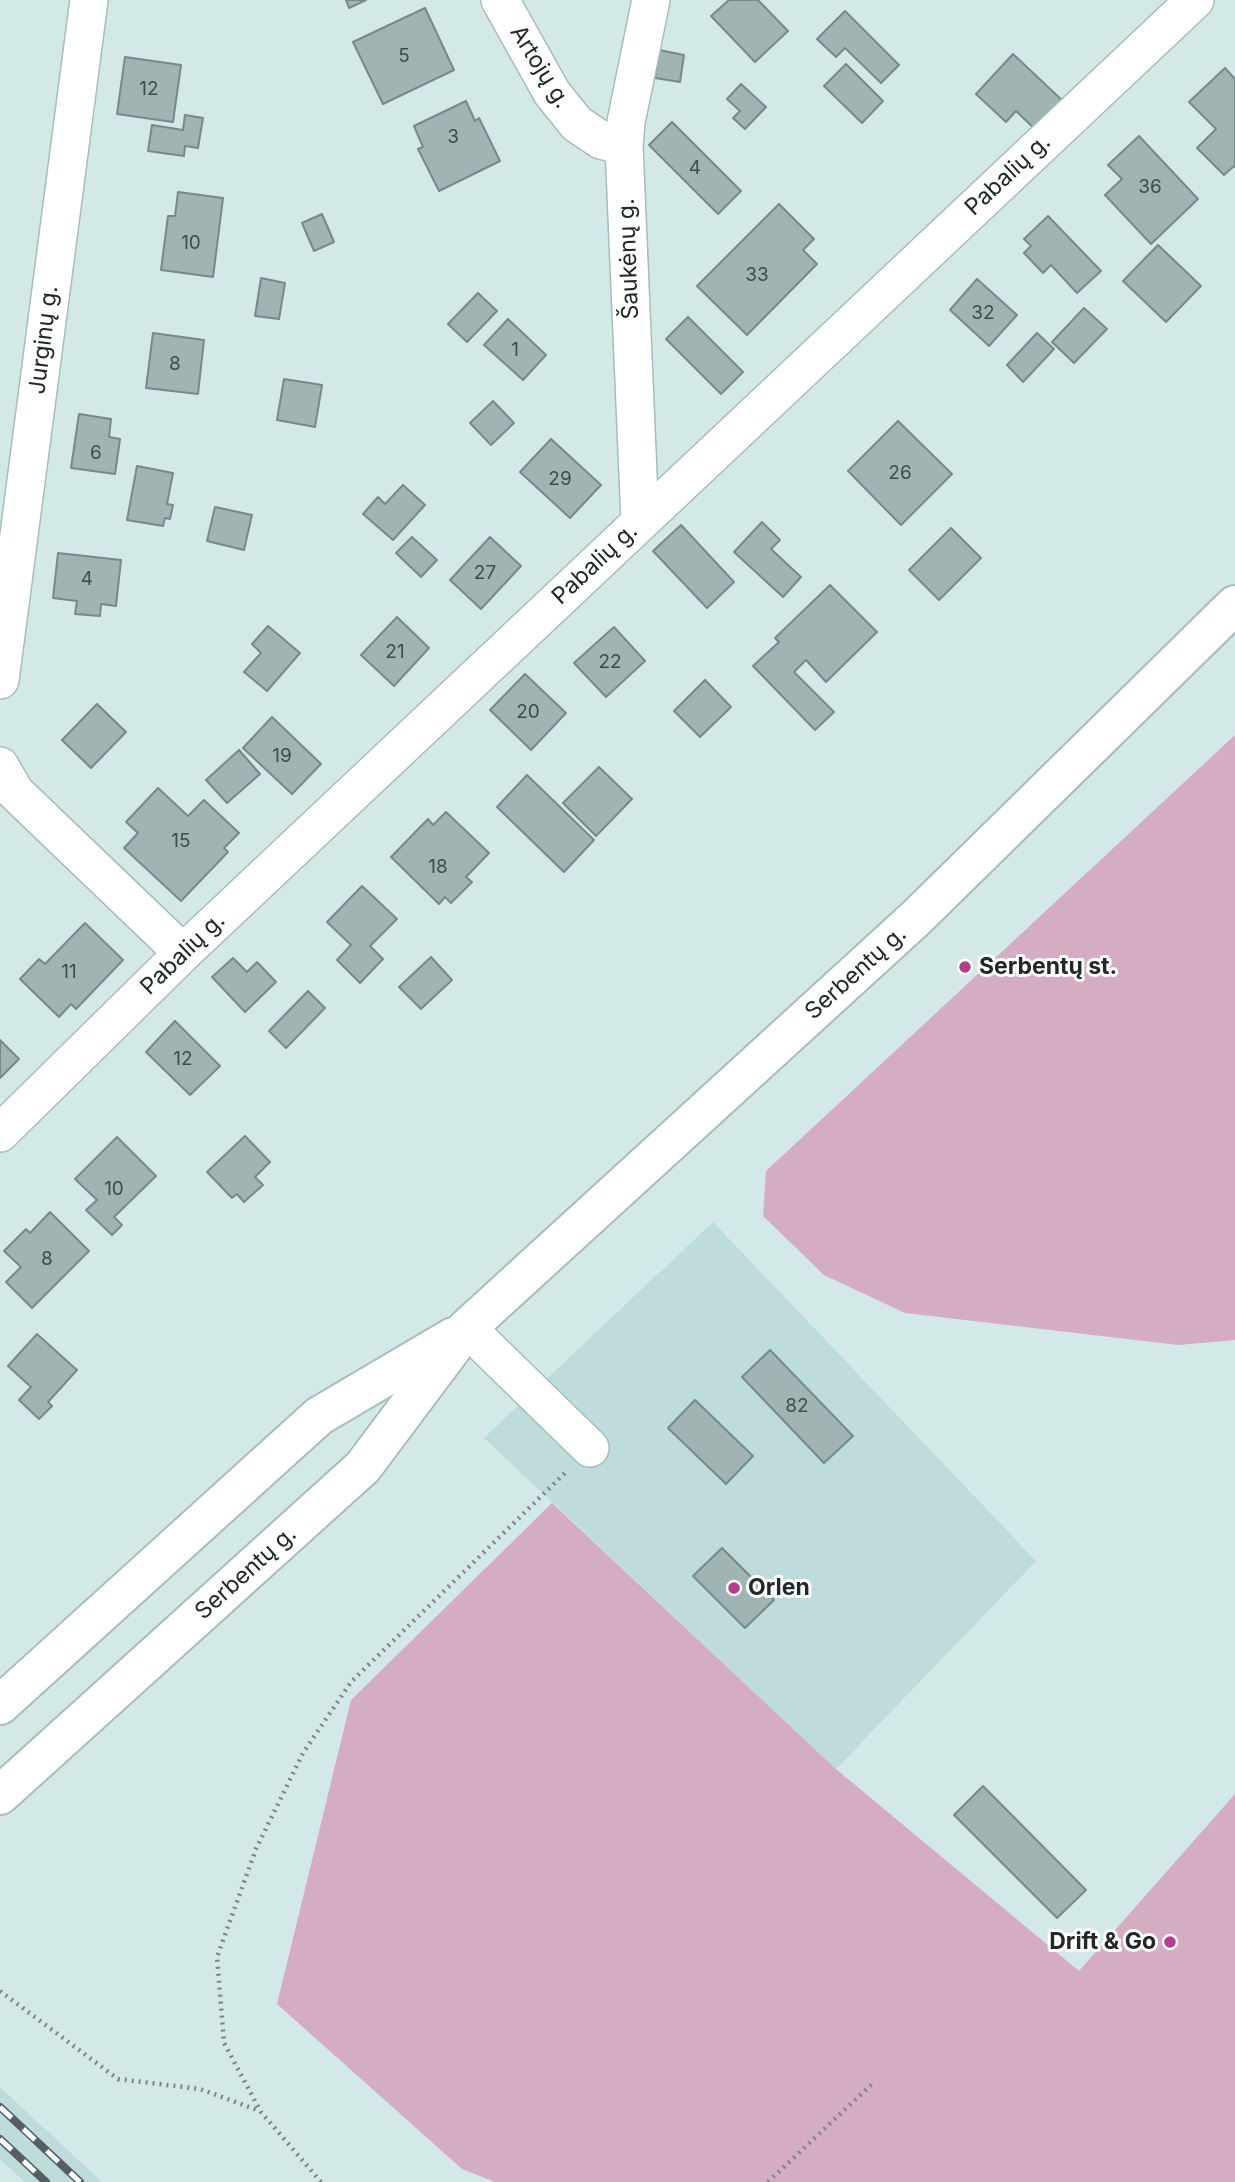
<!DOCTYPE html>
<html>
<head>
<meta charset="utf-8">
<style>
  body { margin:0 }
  canvas { display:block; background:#d2e9e8 }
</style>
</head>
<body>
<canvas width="1235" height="2182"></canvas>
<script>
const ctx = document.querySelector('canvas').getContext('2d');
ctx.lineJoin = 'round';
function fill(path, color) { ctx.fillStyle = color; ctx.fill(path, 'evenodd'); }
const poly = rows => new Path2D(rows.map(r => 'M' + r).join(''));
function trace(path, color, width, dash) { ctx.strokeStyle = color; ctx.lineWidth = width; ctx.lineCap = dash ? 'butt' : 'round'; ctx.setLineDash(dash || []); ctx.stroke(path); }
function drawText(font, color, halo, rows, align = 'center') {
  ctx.font = font + ' Inter,sans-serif'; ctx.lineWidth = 6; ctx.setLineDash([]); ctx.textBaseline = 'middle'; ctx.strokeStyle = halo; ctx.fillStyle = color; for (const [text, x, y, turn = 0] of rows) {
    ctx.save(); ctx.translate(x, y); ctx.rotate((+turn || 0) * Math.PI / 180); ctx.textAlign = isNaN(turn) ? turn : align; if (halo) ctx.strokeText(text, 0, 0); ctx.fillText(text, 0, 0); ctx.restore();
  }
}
fill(poly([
  [713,1222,1036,1561,836,1769,484,1438],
  [0,2087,102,2182,25,2182,0,2159]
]), '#bddcdb');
fill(poly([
  [1235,735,1235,1340,1178,1345,905,1313,824,1275,763,1216,766,1171],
  [552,1503,836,1769,1079,1971,1235,1794,1235,2182,495,2182,462,2169,277,2004,351,1700]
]), '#d5adc3');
const building = poly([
  [346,0,366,0,349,8,346,0],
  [729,0,758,0,788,31,755,62,711,16,729,0],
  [425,8,454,70,383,104,353,42,425,8],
  [845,11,899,65,881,83,845,48,836,57,817,39,845,11],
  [659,50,684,55,680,82,655,78,659,50],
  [1013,54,1065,103,1038,132,1016,111,1006,122,976,94,1013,54],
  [125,57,181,65,173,122,117,114,125,57],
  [846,64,883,101,862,123,824,86,846,64],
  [1225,68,1235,79,1235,167,1234,166,1224,175,1197,148,1216,129,1189,102,1225,68],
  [741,84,766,107,745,129,733,118,740,111,727,99,741,84],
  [466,101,475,121,479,118,500,161,439,191,418,149,423,147,414,126,466,101],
  [185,115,203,118,198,148,185,146,184,156,148,151,152,125,183,130,185,115],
  [672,122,741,191,718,214,649,145,672,122],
  [1139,136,1198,199,1151,244,1105,195,1122,179,1108,165,1139,136],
  [178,192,223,198,213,277,161,270,168,216,175,216,178,192],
  [779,204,814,239,803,250,817,264,747,335,697,286,779,204],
  [322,214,334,242,314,251,302,223,322,214],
  [1048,216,1101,271,1077,293,1051,265,1043,273,1024,253,1031,246,1024,239,1048,216],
  [1158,245,1201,286,1166,322,1123,281,1158,245],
  [261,278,285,283,279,319,255,316,261,278],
  [977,279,1017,315,989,346,950,310,977,279],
  [478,293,497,311,467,342,448,324,478,293],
  [1084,308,1107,329,1074,363,1052,342,1084,308],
  [688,317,743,372,721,394,666,339,688,317],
  [508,319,546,355,523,380,484,345,508,319],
  [153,333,204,340,198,394,146,388,153,333],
  [1037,333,1054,349,1023,382,1007,365,1037,333],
  [284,379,322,385,315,427,277,420,284,379],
  [493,401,514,423,491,445,470,423,493,401],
  [79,414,111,419,109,437,120,439,115,474,71,468,79,414],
  [898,421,952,474,901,525,848,471,898,421],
  [551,439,601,485,570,518,520,472,551,439],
  [137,466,173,473,167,504,173,505,170,519,165,518,163,526,127,520,137,466],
  [403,485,425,505,393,540,363,514,378,497,385,504,403,485],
  [215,507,252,515,244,550,207,541,215,507],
  [762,522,780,540,771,549,801,577,783,597,734,552,762,522],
  [681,525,734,582,707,608,653,551,681,525],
  [951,528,981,558,939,600,909,570,951,528],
  [412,537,437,560,421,577,396,553,412,537],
  [490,537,521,566,481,609,450,580,490,537],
  [58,553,121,560,116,606,101,604,100,616,75,614,77,601,53,598,58,553],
  [830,585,877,632,826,682,806,660,794,672,834,712,815,730,753,666,779,642,775,638,830,585],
  [397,617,429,648,394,686,361,655,397,617],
  [268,626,300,653,267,691,244,672,261,653,252,644,268,626],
  [614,627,645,661,606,697,574,663,614,627],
  [525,674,566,713,531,750,490,710,525,674],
  [705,680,731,707,700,737,674,711,705,680],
  [97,704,126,732,91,768,62,740,97,704],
  [272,717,321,764,292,794,243,748,272,717],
  [239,750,260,774,227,803,206,780,239,750],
  [599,767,632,799,596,836,563,803,599,767],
  [527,775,594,840,564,872,497,807,527,775],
  [158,788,188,816,204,800,239,833,224,848,228,852,181,901,124,848,138,833,126,822,158,788],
  [446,812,489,853,466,877,472,882,451,903,445,897,439,904,391,857,428,819,433,825,446,812],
  [362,886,397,919,370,946,383,959,360,983,337,960,351,945,327,922,362,886],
  [85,923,123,960,76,1009,71,1004,59,1017,20,979,39,959,45,964,85,923],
  [431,957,452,980,421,1009,399,987,431,957],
  [233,958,247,972,257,962,276,982,245,1012,212,977,233,958],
  [308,991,325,1008,286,1048,269,1031,308,991],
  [175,1021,220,1066,190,1095,146,1052,175,1021],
  [0,1040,19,1059,0,1078,0,1040],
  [245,1136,270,1162,255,1177,263,1185,244,1202,237,1194,232,1198,207,1172,245,1136],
  [117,1137,156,1176,114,1217,122,1225,112,1235,86,1210,97,1200,75,1179,117,1137],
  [50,1212,89,1251,32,1308,6,1282,21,1267,4,1251,26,1229,30,1233,50,1212],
  [37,1334,77,1370,48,1402,52,1406,39,1419,19,1400,31,1387,8,1366,37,1334],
  [770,1350,853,1436,824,1463,742,1377,770,1350],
  [695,1400,753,1456,726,1484,668,1428,695,1400],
  [722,1548,774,1600,745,1628,693,1576,722,1548],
  [983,1786,1086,1890,1057,1918,954,1815,983,1786]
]);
fill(building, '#9fb4b3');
trace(building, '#758a89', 2);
const minor = poly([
  [500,0,552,93,577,124,601,140,624,146],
  [640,521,624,146,626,122,651,0],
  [0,680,89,0],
  [0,766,15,792,183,953],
  [0,1133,183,953,1195,0],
  [467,1328,590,1448]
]);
const major = poly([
  [0,1705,319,1416,453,1337],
  [0,1795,363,1467,467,1328,916,918,1235,605]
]);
trace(minor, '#a7bcbb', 40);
trace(major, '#a7bcbb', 42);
trace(poly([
  [0,1991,118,2079,200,2089,260,2111],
  [321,2182,261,2112,224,2043,217,1957,256,1849,303,1753,351,1682,565,1473],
  [768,2182,873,2083]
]), '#778786', 4.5, [2, 5]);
trace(minor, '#fff', 37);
trace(major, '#fff', 38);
const rail = poly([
  [0,2107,80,2182],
  [0,2139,46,2182]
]);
trace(rail, '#53605f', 8);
trace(rail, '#fff', 5, [16]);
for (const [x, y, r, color] of [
  [965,967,7,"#b63b8c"],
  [734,1588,7,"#b63b8c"],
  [1170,1942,7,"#b63b8c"]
]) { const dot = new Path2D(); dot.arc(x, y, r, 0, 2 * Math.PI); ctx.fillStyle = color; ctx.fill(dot); trace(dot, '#fff', 2.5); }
drawText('19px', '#404c4b', null, [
  ["5",404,56],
  ["12",149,89],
  ["3",453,137],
  ["4",695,168],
  ["36",1150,187],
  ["10",191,243],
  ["33",757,275],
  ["32",983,313],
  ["1",515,350],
  ["8",175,364],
  ["6",96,453],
  ["26",900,473],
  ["29",560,479],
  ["27",485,573],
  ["4",87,579],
  ["21",395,652],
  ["22",610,662],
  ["20",528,712],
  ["19",282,756],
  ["15",181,841],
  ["18",438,867],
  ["11",69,972],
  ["12",183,1059],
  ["10",114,1189],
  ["8",47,1259],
  ["82",797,1406]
]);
drawText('23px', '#202928', '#fff', [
  ["Artojų g.",540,67,58],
  ["Pabalių g.",1008,175,-43],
  ["Šaukėnų g.",629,259,-92],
  ["Jurginų g.",44,340,-83],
  ["Pabalių g.",595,564,-43],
  ["Pabalių g.",183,954,-44],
  ["Serbentų g.",856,973,-42],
  ["Serbentų g.",246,1573,-42]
]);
drawText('bold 23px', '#202928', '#fff', [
  ["Serbentų st.",979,967],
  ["Orlen",748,1588],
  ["Drift & Go",1156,1942,"right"]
], 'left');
</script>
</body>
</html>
